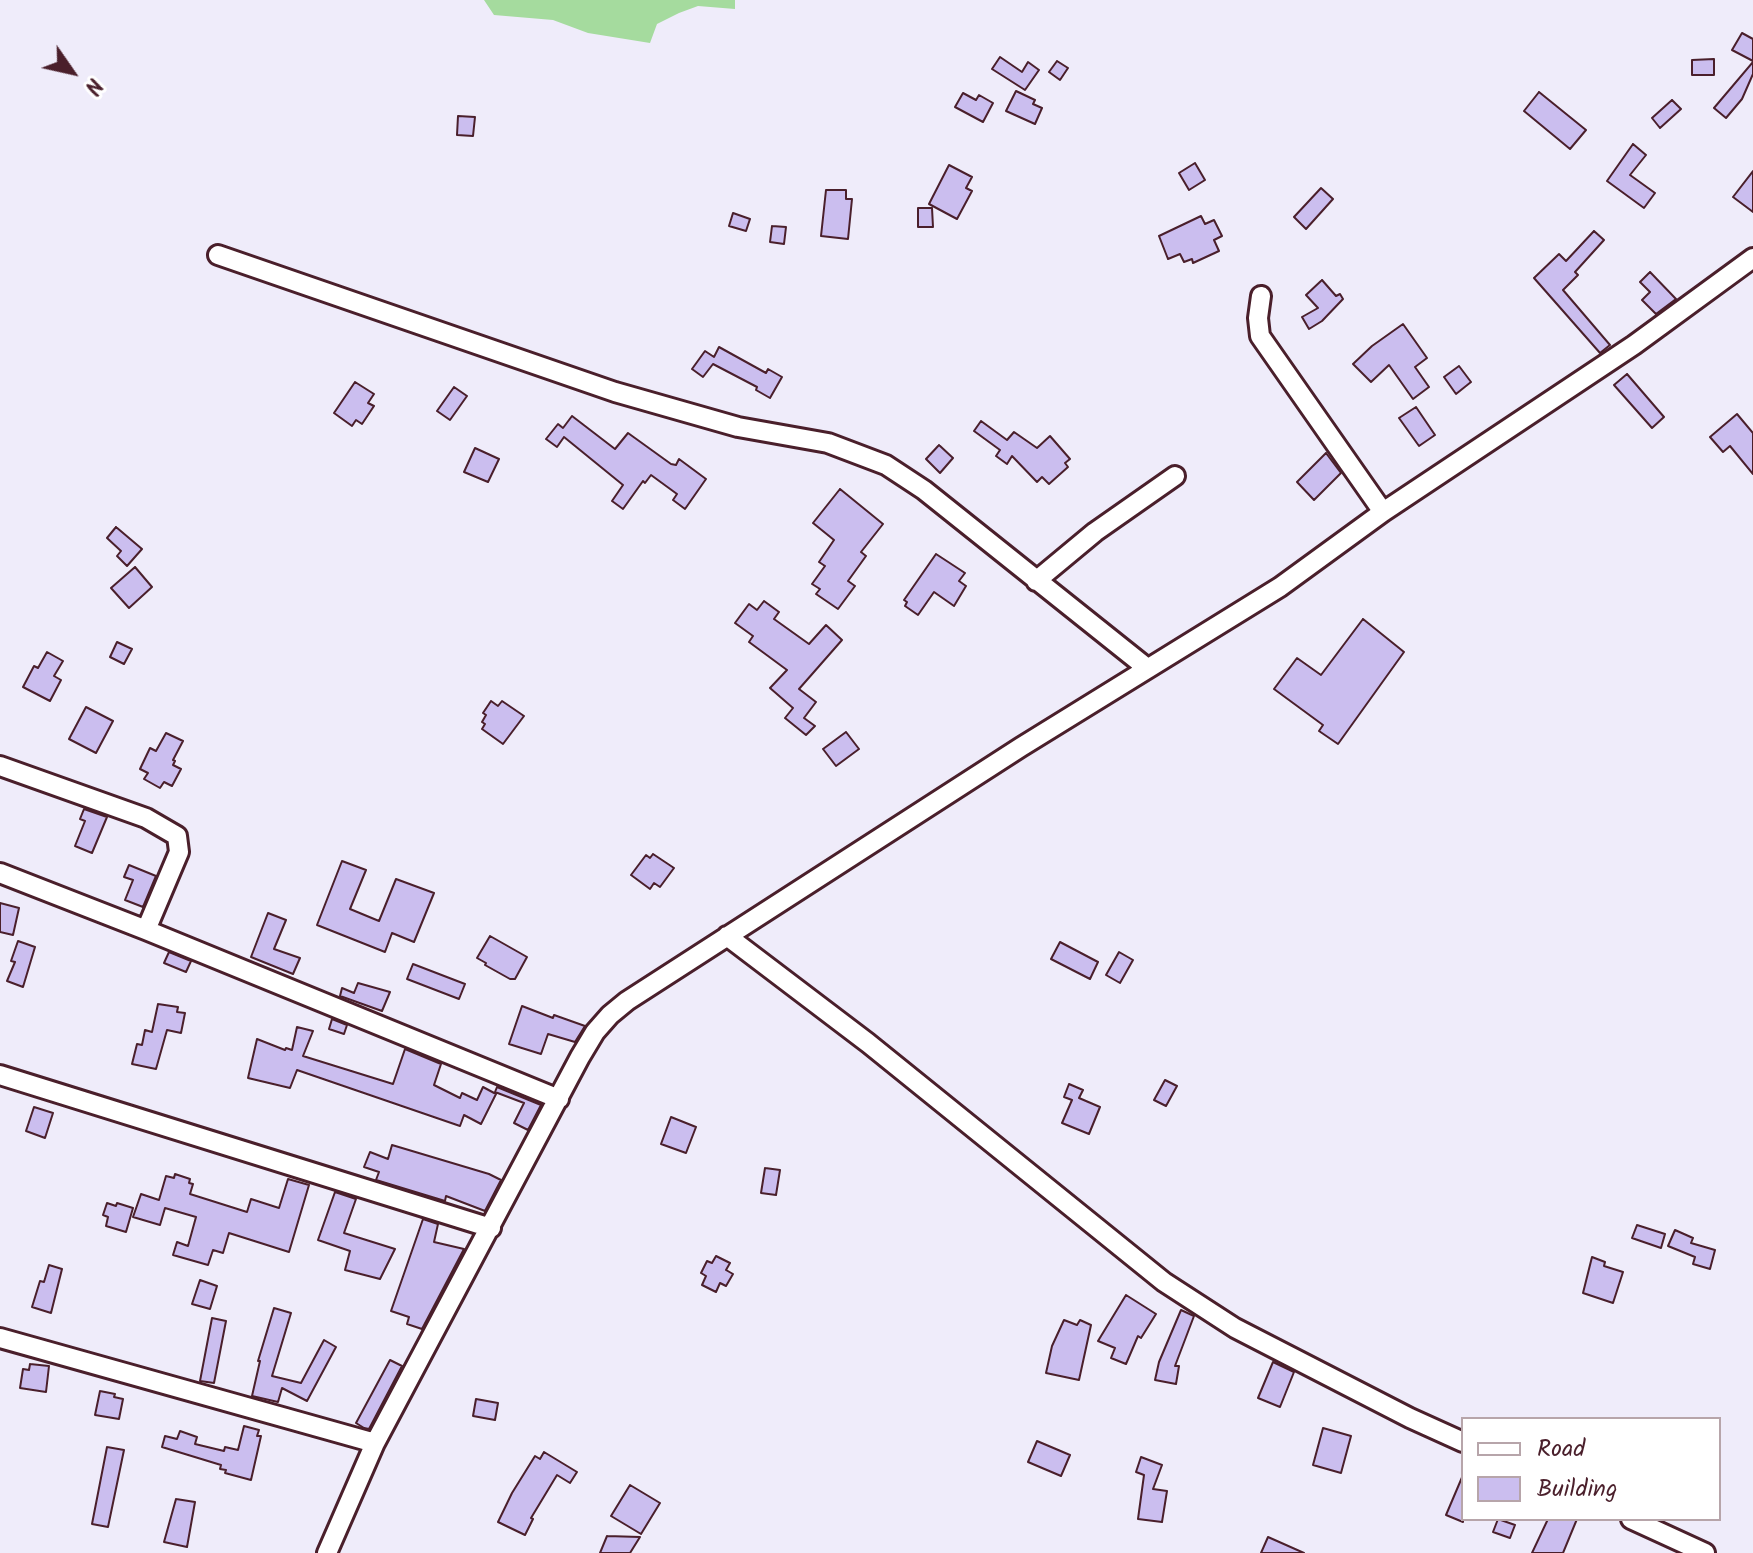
<!DOCTYPE html>
<html>
<head>
<meta charset="utf-8">
<style>
  body { margin:0 }
  #map { position:relative; width:1753px; height:1553px; overflow:hidden; background:#efecfa; font-family:Kalam,sans-serif }
  canvas { display:block }
  .legend { position:absolute; left:1461px; top:1417px; width:260px; height:104px; box-sizing:border-box; background:#fff; border:2px solid #b7a5aa; margin:0; padding:10px 14px; list-style:none; font-size:24px; color:#4a1f2b }
  .legend li { display:flex; align-items:center; gap:16px; height:40px }
  .legend b { width:40px; border:2px solid #b7a5aa }
  .north { position:absolute; left:32px; top:32px; width:80px; height:80px; -webkit-text-stroke:6px #fff; paint-order:stroke; rotate:124deg; font-size:22px; font-weight:700; line-height:32px; text-align:center; color:#4a1f2b }
  .north::after { content:''; display:block; margin:auto; width:28px; height:36px; background:#4a1f2b; clip-path:polygon(50% 0,100% 100%,50% 72%,0 100%) }
</style>
</head>
<body>
<div id="map">
<canvas width="1753" height="1553"></canvas>
<ul class="legend">
<li><b style="height:10px;background:#fff"></b>Road</li>
<li><b style="height:22px;background:#cbbeef"></b>Building</li>
</ul>
<div class="north">N</div>
</div>
<script>
const ctx = document.querySelector('canvas').getContext('2d');
ctx.lineJoin = 'round';
function fill(path, color) { ctx.fillStyle = color; ctx.fill(path, 'evenodd'); }
const poly = rows => new Path2D(rows.map(r => 'M' + r).join(''));
function trace(path, color, width, dash) { ctx.strokeStyle = color; ctx.lineWidth = width; ctx.lineCap = dash ? 'butt' : 'round'; ctx.setLineDash(dash || []); ctx.stroke(path); }
fill(poly([
  [484,0,735,0,735,9,698,6,679,13,657,24,650,43,588,33,553,20,494,15]
]), '#a5db9e');
const building = poly([
  [1742,33,1753,39,1753,61,1732,50,1742,33],
  [1000,57,1022,72,1028,62,1039,70,1025,90,992,69,1000,57],
  [1714,59,1714,75,1692,75,1692,60,1714,59],
  [1057,61,1068,68,1060,80,1049,72,1057,61],
  [1753,62,1753,74,1742,99,1726,118,1714,108,1753,62],
  [1016,91,1035,100,1033,104,1042,108,1035,124,1006,111,1016,91],
  [1539,92,1586,130,1570,149,1524,111,1539,92],
  [963,93,976,100,979,95,993,103,983,122,955,107,963,93],
  [1672,100,1681,109,1660,128,1652,118,1672,100],
  [458,116,475,117,473,136,457,135,458,116],
  [1633,144,1646,155,1630,175,1655,193,1644,208,1607,181,1633,144],
  [1195,163,1205,180,1189,190,1179,173,1195,163],
  [949,165,972,177,966,188,972,191,957,219,929,204,949,165],
  [1753,171,1753,212,1733,197,1753,171],
  [1321,188,1333,199,1306,229,1294,217,1321,188],
  [826,190,846,190,846,199,852,199,848,239,821,236,826,190],
  [918,208,932,208,933,227,918,227,918,208],
  [733,213,750,219,746,231,729,226,733,213],
  [1201,216,1205,224,1214,220,1222,236,1214,240,1219,251,1193,263,1192,259,1184,262,1180,254,1168,259,1159,236,1201,216],
  [772,226,786,227,784,244,770,242,772,226],
  [1594,231,1604,240,1575,272,1578,275,1563,290,1610,345,1600,353,1534,278,1559,254,1566,261,1594,231],
  [1650,272,1676,299,1656,314,1642,300,1650,292,1640,282,1650,272],
  [1322,280,1336,296,1340,294,1343,299,1322,321,1309,329,1302,317,1318,308,1306,295,1322,280],
  [1403,324,1427,358,1415,367,1429,387,1413,399,1389,365,1371,382,1353,364,1372,346,1403,324],
  [719,347,766,373,768,369,782,377,770,398,756,390,757,387,713,364,703,377,692,369,705,351,714,357,719,347],
  [1459,366,1471,382,1456,394,1444,377,1459,366],
  [1627,374,1664,417,1652,428,1614,385,1627,374],
  [355,382,374,394,368,403,374,406,362,424,356,420,352,426,334,413,355,382],
  [454,387,467,396,450,420,437,411,454,387],
  [1416,407,1435,435,1419,446,1399,418,1416,407],
  [1737,414,1753,433,1753,474,1730,446,1723,452,1710,437,1737,414],
  [572,416,615,449,628,433,671,464,676,465,679,459,706,479,685,509,673,500,677,494,651,475,645,483,643,481,623,509,612,501,623,485,564,437,557,447,546,439,558,424,563,428,572,416],
  [981,421,1007,440,1014,432,1037,448,1050,436,1070,459,1065,463,1068,467,1049,484,1042,477,1037,482,1012,456,1007,464,996,456,1000,450,974,431,981,421],
  [939,445,953,458,940,473,926,459,939,445],
  [475,448,499,459,488,482,464,472,475,448],
  [1326,453,1341,473,1314,500,1297,482,1326,453],
  [840,489,883,524,861,552,866,556,848,581,855,586,838,609,816,594,820,589,812,584,825,566,819,562,834,540,813,523,840,489],
  [116,527,142,549,127,566,117,556,121,551,107,538,116,527],
  [936,554,965,573,959,581,966,586,954,606,934,592,918,615,905,606,907,602,904,600,936,554],
  [135,567,152,587,129,608,111,588,135,567],
  [764,601,779,612,774,619,809,644,826,625,842,640,799,689,816,702,804,718,815,726,806,735,785,718,793,708,770,688,787,670,749,642,753,636,735,623,749,604,757,610,764,601],
  [1363,619,1404,652,1338,744,1319,731,1323,725,1274,689,1297,658,1321,675,1363,619],
  [117,642,132,649,124,664,110,657,117,642],
  [47,652,63,661,54,676,61,680,50,701,23,687,34,666,38,668,47,652],
  [491,701,498,706,502,701,524,716,503,744,482,729,485,724,482,722,486,715,483,713,491,701],
  [86,707,113,721,96,753,69,739,86,707],
  [846,732,859,749,836,766,823,749,846,732],
  [166,733,183,741,173,760,175,761,173,765,181,769,172,786,164,782,160,788,144,779,148,773,140,769,150,748,156,751,166,733],
  [84,809,107,817,92,853,75,846,85,821,80,819,84,809],
  [653,854,674,868,660,887,654,883,650,889,631,875,646,855,650,858,653,854],
  [342,861,366,870,350,909,379,921,396,879,434,893,414,942,392,933,385,952,317,925,342,861],
  [129,865,156,876,143,907,125,900,133,880,124,877,129,865],
  [0,903,19,908,13,935,0,932,0,903],
  [268,913,286,920,274,949,300,958,293,974,251,957,268,913],
  [490,936,527,957,515,979,510,979,485,965,486,963,477,958,490,936],
  [18,941,35,947,23,987,7,981,15,962,11,961,18,941],
  [1060,942,1098,962,1090,979,1051,959,1060,942],
  [169,952,191,961,186,972,164,963,169,952],
  [1119,952,1133,960,1120,983,1106,975,1119,952],
  [413,964,465,984,459,999,407,979,413,964],
  [358,983,390,992,382,1011,340,996,342,988,354,993,358,983],
  [158,1004,178,1007,177,1012,185,1013,181,1033,167,1030,156,1069,132,1064,137,1044,142,1045,145,1030,152,1032,158,1004],
  [522,1006,553,1018,554,1015,585,1026,575,1042,548,1034,541,1054,509,1044,522,1006],
  [332,1019,347,1025,344,1034,329,1029,332,1019],
  [297,1027,313,1031,303,1056,393,1084,405,1049,441,1064,434,1085,460,1098,462,1093,477,1100,483,1087,496,1094,481,1124,464,1115,460,1126,297,1070,290,1088,248,1078,257,1039,285,1050,286,1048,292,1050,297,1027],
  [1165,1080,1177,1086,1166,1106,1154,1100,1165,1080],
  [1069,1084,1083,1090,1079,1098,1100,1107,1089,1134,1062,1123,1072,1100,1064,1097,1069,1084],
  [497,1087,541,1105,528,1130,514,1123,524,1103,495,1092,497,1087],
  [34,1107,53,1113,45,1138,26,1131,34,1107],
  [671,1117,696,1127,686,1153,661,1144,671,1117],
  [392,1145,489,1174,501,1180,485,1211,446,1196,445,1201,376,1180,379,1172,364,1167,370,1152,388,1159,392,1145],
  [765,1168,780,1170,776,1195,761,1193,765,1168],
  [175,1174,190,1179,189,1183,193,1184,190,1194,247,1212,251,1199,279,1208,288,1179,309,1185,289,1252,229,1233,223,1253,213,1250,208,1265,173,1255,177,1242,188,1246,196,1217,165,1208,160,1225,133,1217,141,1194,159,1200,166,1176,174,1178,175,1174],
  [335,1192,356,1199,344,1233,395,1249,380,1279,345,1270,350,1251,318,1240,335,1192],
  [107,1203,116,1206,117,1203,133,1208,126,1232,106,1226,108,1217,103,1215,107,1203],
  [423,1219,438,1224,434,1242,464,1249,422,1329,407,1324,409,1317,391,1311,423,1219],
  [1637,1225,1665,1234,1661,1248,1632,1238,1637,1225],
  [1675,1230,1693,1238,1691,1243,1715,1250,1710,1269,1693,1264,1695,1257,1668,1246,1675,1230],
  [716,1256,730,1263,726,1270,733,1274,726,1286,720,1283,716,1292,702,1285,706,1276,701,1273,707,1261,712,1263,716,1256],
  [1592,1257,1605,1262,1604,1266,1623,1272,1613,1303,1583,1293,1592,1257],
  [49,1265,62,1269,51,1313,32,1307,40,1281,44,1282,49,1265],
  [200,1280,217,1286,210,1309,192,1304,200,1280],
  [1126,1295,1156,1314,1141,1338,1138,1336,1126,1364,1111,1358,1115,1348,1098,1341,1126,1295],
  [274,1308,291,1313,272,1376,301,1383,324,1340,336,1347,307,1401,282,1388,278,1402,252,1396,260,1361,258,1361,274,1308],
  [1181,1310,1194,1316,1175,1366,1179,1366,1176,1384,1155,1380,1159,1362,1181,1310],
  [212,1318,226,1321,214,1383,200,1381,212,1318],
  [1064,1320,1077,1325,1080,1320,1091,1325,1079,1380,1046,1373,1052,1346,1064,1320],
  [390,1360,402,1366,369,1429,364,1428,356,1423,390,1360],
  [1273,1362,1294,1372,1280,1407,1258,1398,1273,1362],
  [30,1364,49,1366,46,1392,20,1388,23,1369,29,1370,30,1364],
  [100,1391,115,1394,114,1397,123,1399,119,1419,95,1415,100,1391],
  [476,1399,498,1403,495,1420,473,1416,476,1399],
  [244,1426,259,1430,257,1436,261,1436,251,1480,225,1473,226,1470,220,1469,221,1465,162,1447,165,1436,177,1439,180,1431,197,1437,195,1444,224,1451,225,1447,238,1450,244,1426],
  [1323,1428,1351,1436,1341,1473,1313,1465,1323,1428],
  [1037,1441,1070,1455,1061,1476,1028,1462,1037,1441],
  [107,1447,124,1450,108,1527,92,1524,107,1447],
  [544,1452,577,1472,570,1483,557,1475,531,1518,533,1519,525,1535,498,1522,512,1493,535,1456,540,1459,544,1452],
  [1141,1457,1162,1465,1153,1489,1167,1491,1162,1522,1138,1519,1144,1475,1136,1472,1141,1457],
  [1463,1475,1463,1522,1446,1515,1463,1475],
  [630,1485,660,1503,641,1534,611,1516,630,1485],
  [176,1499,195,1502,187,1547,164,1542,176,1499],
  [1498,1519,1515,1525,1510,1538,1493,1532,1498,1519],
  [1548,1519,1577,1519,1563,1553,1532,1553,1548,1519],
  [607,1536,640,1537,630,1553,600,1553,607,1536],
  [1268,1537,1304,1553,1261,1553,1268,1537]
]);
fill(building, '#cbbeef');
trace(building, '#4a1f2b', 2);
const street = poly([
  [218,255,615,392,738,427,828,443,886,465,924,490,1147,668],
  [1261,296,1258,318,1260,336,1383,512],
  [1036,581,1095,532,1175,476],
  [0,766,146,818,177,836,179,852,146,930],
  [0,873,146,930,559,1099],
  [727,936,868,1043,1164,1282,1235,1328,1410,1418,1463,1442],
  [0,1075,491,1228],
  [0,1338,375,1443],
  [1631,1519,1705,1553],
  [327,1553,375,1443,580,1057,595,1032,610,1015,627,1001,1021,747,1280,587,1383,512,1634,345,1753,258]
]);
trace(street, '#4a1f2b', 24);
trace(street, '#fff', 18);
</script>
</body>
</html>
